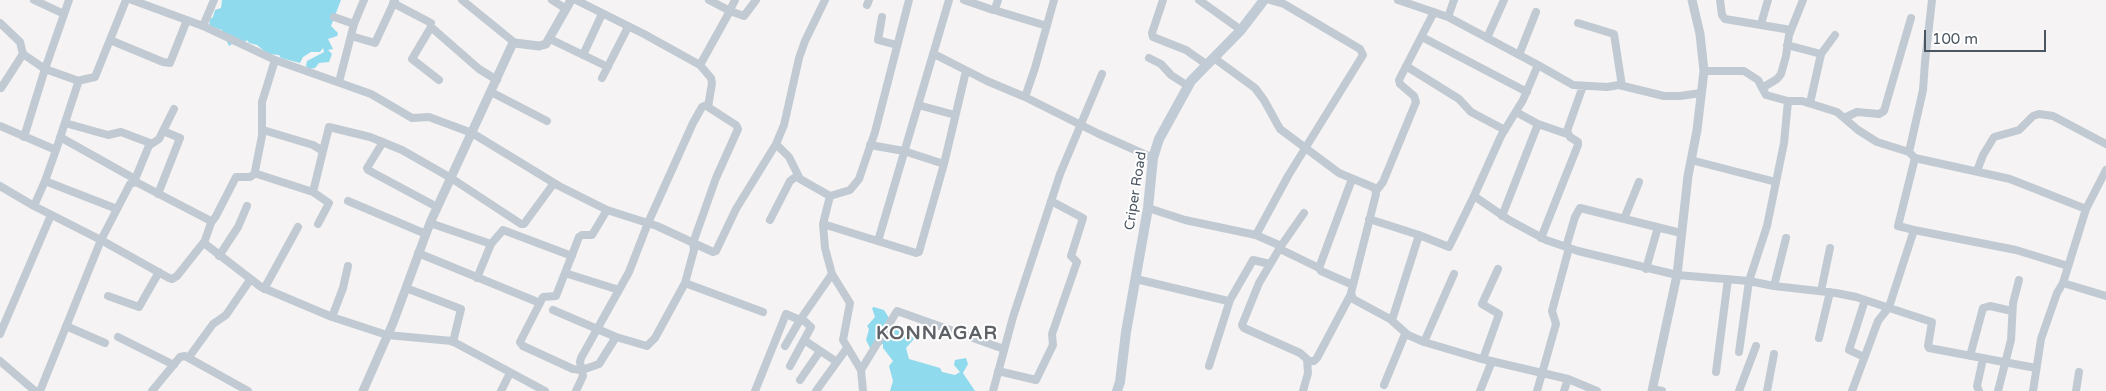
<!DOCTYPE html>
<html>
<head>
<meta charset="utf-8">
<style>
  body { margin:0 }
  #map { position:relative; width:2106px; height:391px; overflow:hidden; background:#f5f3f3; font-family:"Varela Round",sans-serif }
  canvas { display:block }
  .scale { position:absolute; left:1924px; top:30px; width:122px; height:22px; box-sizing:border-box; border:2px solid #4a5661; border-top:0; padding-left:6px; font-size:15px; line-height:18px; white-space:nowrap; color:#4a5661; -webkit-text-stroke:4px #fff; paint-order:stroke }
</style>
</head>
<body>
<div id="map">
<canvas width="2106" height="391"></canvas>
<div class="scale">100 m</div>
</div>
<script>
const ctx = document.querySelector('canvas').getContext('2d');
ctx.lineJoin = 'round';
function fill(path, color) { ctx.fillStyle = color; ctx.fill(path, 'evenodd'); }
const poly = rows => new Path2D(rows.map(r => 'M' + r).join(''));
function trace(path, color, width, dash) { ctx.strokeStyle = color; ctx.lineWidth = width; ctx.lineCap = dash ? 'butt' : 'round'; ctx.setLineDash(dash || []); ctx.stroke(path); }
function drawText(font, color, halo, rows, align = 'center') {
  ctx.font = font + ' "Varela Round",sans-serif'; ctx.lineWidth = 4; ctx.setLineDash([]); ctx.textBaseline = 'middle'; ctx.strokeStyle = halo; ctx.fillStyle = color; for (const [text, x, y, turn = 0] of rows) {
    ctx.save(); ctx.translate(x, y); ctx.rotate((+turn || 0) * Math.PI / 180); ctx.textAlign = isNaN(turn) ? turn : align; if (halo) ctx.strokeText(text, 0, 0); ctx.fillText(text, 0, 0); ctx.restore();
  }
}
fill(poly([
  [222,0,341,0,331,26,338,33,337,36,328,39,333,49,328,50,332,54,329,62,319,63,315,68,309,69,306,66,307,61,324,52,323,48,320,52,311,52,303,57,300,63,281,58,279,55,268,54,257,45,249,43,247,40,240,46,232,44,229,46,222,30,209,26,210,19,213,17,215,10,221,8],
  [874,307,884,310,889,318,886,333,893,329,911,334,914,339,906,348,909,359,940,368,942,372,955,375,960,372,954,365,955,360,966,358,968,364,963,373,975,391,890,391,893,381,889,366,893,361,883,348,883,344,870,348,866,340,869,329,867,326,875,317,872,308]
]), '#90daee');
trace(poly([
  [34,0,64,14],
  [132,0,203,26,214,0],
  [462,0,515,43],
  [552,0,566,9],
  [576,0,644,34,700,65,711,78,712,83,708,107,736,125,738,129,716,178,693,243,694,250,685,283,655,338,647,346,616,337,599,364,582,370,573,369,523,346,520,342,543,297,556,296,579,237,582,235,592,235,607,210],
  [825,0,805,41,799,58,784,125,776,144,789,157,800,179,830,196,850,190,859,179,875,132,909,0],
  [964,0,993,10,995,9,998,0],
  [1163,0,1152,33,1153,37,1186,50,1206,64],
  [1199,0,1241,30],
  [1398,0,1448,17,1538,65,1523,100,1501,136,1474,196],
  [1720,0,1722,15,1725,19,1791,30],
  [393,3,431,23],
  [867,5,869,0],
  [730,10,735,0],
  [994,10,1047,26],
  [730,11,744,16,756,0],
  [334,17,354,24],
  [882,17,878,40,897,45],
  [1448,17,1454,0],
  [0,23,20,42,23,54],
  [1578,23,1614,34,1622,86],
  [1761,24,1768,0],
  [203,26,275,60,262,102,262,136,255,171,257,174,313,192,323,151,313,145,263,130],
  [351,36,375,43,395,0],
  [1422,37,1527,92],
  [1487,38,1504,0],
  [550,39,608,67],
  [110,40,163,62,170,63,187,20],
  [1787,45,1821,54],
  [934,54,987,81,1025,97,1099,134,1153,158],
  [583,55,602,14],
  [1519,55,1536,12],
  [1149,58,1161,64,1171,75,1188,86],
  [1214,58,1255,88,1264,100,1280,129,1339,173,1375,188,1376,194,1351,293,1353,299,1390,319,1408,335,1424,342,1478,358,1568,379,1597,391],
  [275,60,371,94,412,118,429,117,472,133,559,186,607,210,657,226,713,252,716,251,736,209,776,144],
  [700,65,730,11,709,0],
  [1538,65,1573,85,1607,87,1619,85,1664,96,1680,96,1701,93],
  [1406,66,1459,99,1471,112,1505,130],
  [1704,71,1744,71,1758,80,1766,95,1788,101,1802,101,1837,112,1858,130,1877,142,1909,152,1915,158,2010,179,2086,209],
  [602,78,628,27],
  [439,80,412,59,431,27,479,69,497,80],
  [77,81,95,77,126,0],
  [339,82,354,24,364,0],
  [1,88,23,54,45,69,69,0],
  [1762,88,1777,79,1781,74,1786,56,1789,35,1803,0],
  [491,92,547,121],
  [1025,97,1035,68,1054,0],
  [1810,103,1821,54,1835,35],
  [918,105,955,115],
  [1516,112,1538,124,1567,134],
  [1844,118,1857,112,1879,114,1884,111,1911,18],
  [65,123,108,135,121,132,150,143,134,182],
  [0,126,56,150,45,181,34,206,0,186],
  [24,137,45,69,76,80,78,83,56,150],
  [60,137,135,179],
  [383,142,367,168,368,170,437,207],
  [150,145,159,139,174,109],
  [870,145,904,151,944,164,966,71],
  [323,151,329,127,370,137,402,150,451,178,521,224,524,224,554,183],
  [1909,152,1923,90,1925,62,1932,0],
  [1691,160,1776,182],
  [1977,171,1983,155,1994,137,2019,130,2033,116,2039,114,2053,116,2106,144],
  [1352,179,1319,268,1321,271,1353,285],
  [45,181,117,209],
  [1376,191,1383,182,1416,102,1414,96,1400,84,1399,80,1434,12],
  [313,192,329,203,318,224],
  [158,194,180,138,163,131],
  [348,201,426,234],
  [34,206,101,240,169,278,172,279,177,276,204,242],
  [1148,208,1185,220,1256,235,1281,246,1259,283,1242,325,1244,328,1300,353,1307,359,1308,373,1303,391],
  [1502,216,1538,124],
  [1369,219,1419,235,1449,247,1474,196,1509,220,1546,240,1578,251,1677,275,1749,281,1774,286,1836,293,1856,297,1932,322,1928,346,1929,348,2036,368],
  [1624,219,1639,182],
  [770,220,790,181,797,176],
  [211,223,216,216,236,177,250,177,256,173],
  [430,223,491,244],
  [823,224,916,253,919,252,944,164],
  [1914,230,2016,250,2068,266],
  [1256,235,1288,176,1363,55,1360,49,1284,4,1270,0],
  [1541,238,1578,145,1578,142,1570,137,1567,131,1583,86],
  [878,241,949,0],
  [1281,246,1304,213],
  [1566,247,1575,217,1580,208,1681,233],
  [1280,249,1319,268],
  [418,253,540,303],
  [219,256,238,227,247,206],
  [1646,269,1658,227],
  [565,273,619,290],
  [832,274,850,303,843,340,861,370,863,391],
  [477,278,491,244,503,230,572,256],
  [1136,279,1228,301,1230,300,1253,260,1270,264],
  [685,283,763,312],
  [2063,283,2106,296],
  [1774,286,1786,238],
  [406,288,461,309,453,342],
  [264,289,298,227],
  [1821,291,1830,248],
  [108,296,139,307,159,272],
  [553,310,616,337],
  [332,317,343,288,348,266],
  [1392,320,1419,235],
  [66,326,105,343],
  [0,334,51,215],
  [118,337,174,365],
  [1819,338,1830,292],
  [804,340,837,362],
  [1424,342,1454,274],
  [785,346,800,320,832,274,825,248,823,224,830,196],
  [1739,352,1749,281,1767,226,1784,143,1788,101],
  [1970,356,1983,308,1990,306,2012,311],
  [189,357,213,324,226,315,250,280],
  [1864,357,1849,350,1865,300],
  [1483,359,1499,314,1482,304,1498,269],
  [0,361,35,391],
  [1308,361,1314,361,1317,358,1351,294],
  [790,366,811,327,801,318],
  [1209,366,1230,300],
  [861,370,897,311,1004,349],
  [998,371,1036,380,1053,345,1052,334,1077,262,1071,256,1083,218,1051,201],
  [1716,372,1728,279],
  [800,380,820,351],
  [1384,385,1405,334],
  [1653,389,1662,391],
  [40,391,101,240,130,184,136,182,209,220,211,223,204,243,261,287,332,317,387,335,452,341,545,391],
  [152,391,180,357,185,356,248,391],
  [501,391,510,373],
  [576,391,583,376,580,362,581,358,629,272,648,223,693,123,702,107,707,105],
  [755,391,786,314,800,320],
  [816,391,847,348],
  [993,391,1013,317,1060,174,1102,74],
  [1480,391,1492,361],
  [1537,391,1556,324,1552,311,1569,248],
  [1564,391,1568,379],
  [1739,391,1756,346],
  [1767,391,1774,354],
  [1852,391,1878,321,1889,307,1914,230,1898,226,1915,158],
  [1979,391,1977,386,1983,359],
  [1998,391,2011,340,2013,303,2019,280],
  [2033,391,2041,339,2057,293,2063,283,2086,209,2106,170],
  [2076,391,2079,372]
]), '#c1cad2', 8);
trace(poly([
  [363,391,393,323,430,223,512,45,515,43,539,46,546,44,571,0],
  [1652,391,1677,275,1688,176,1697,130,1704,71,1700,34,1692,0]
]), '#c1cad2', 9);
trace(poly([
  [1117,391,1120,382,1126,332,1148,208,1153,158,1159,139,1191,81,1241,30,1264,0]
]), '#c1cbd6', 10);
drawText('14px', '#4a5661', '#fff', [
  ["Criper Road",1136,191,-81]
]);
ctx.letterSpacing = '1px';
drawText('bold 19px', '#5f6368', '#fff', [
  ["KONNAGAR",937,334]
]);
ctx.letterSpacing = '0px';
</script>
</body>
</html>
